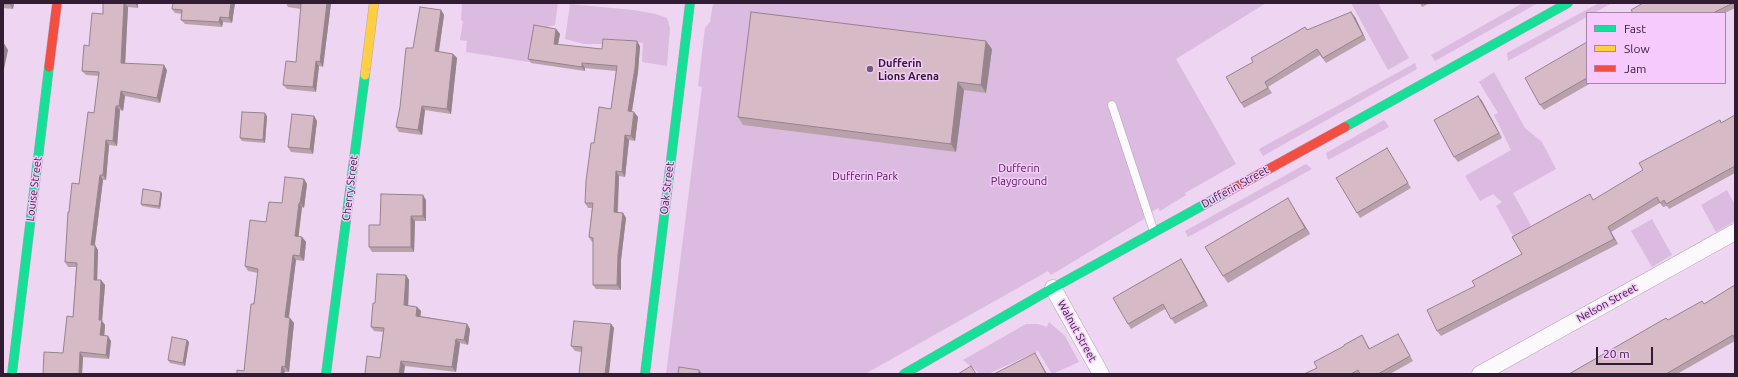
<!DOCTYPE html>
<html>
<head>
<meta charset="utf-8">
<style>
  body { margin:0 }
  #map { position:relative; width:1738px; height:377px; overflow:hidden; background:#eed5f1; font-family:Ubuntu,sans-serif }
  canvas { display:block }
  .frame { position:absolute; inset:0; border:4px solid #311c34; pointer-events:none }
  .legend { position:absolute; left:1586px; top:12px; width:140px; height:72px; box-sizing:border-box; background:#f6cafc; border:1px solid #a784ac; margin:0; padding:5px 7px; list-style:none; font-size:12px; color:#311c34 }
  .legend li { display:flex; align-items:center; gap:8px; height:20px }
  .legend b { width:20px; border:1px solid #a784ac }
  .scale { position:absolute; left:1596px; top:347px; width:57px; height:18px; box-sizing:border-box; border:2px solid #311c34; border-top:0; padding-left:5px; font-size:12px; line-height:14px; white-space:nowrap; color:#311c34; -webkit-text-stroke:3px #f6cafc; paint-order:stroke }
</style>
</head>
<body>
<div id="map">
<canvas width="1738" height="377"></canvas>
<div class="frame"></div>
<ul class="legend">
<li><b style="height:5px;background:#16e098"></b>Fast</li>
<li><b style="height:5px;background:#ffcf43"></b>Slow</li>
<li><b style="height:5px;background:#f24e42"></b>Jam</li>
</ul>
<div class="scale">20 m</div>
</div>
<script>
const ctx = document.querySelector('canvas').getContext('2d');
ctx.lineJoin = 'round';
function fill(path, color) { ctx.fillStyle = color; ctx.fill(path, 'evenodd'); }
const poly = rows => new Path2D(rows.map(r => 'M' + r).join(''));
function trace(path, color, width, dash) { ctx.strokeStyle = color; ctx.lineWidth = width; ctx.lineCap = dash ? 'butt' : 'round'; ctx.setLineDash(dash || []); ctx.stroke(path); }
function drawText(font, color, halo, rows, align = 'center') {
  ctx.font = font + ' Ubuntu,sans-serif'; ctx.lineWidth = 3; ctx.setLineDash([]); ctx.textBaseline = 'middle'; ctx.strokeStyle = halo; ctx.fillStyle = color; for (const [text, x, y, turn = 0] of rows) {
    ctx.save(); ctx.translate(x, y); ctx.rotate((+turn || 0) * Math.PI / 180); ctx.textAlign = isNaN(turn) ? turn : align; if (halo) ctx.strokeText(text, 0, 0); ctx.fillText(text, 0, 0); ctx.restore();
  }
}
fill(poly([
  [462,3,558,3,555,25,534,30,529,62,466,52,467,41,460,40,463,21,461,20],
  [713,3,1266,3,1176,59,1236,164,1185,193,1186,195,1160,211,1158,208,1144,216,1144,219,1051,275,1048,271,865,374,666,374,702,87,698,86,705,28,710,22],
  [1351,3,1378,3,1409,58,1388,70],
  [1523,3,1538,3,1435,61,1431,55],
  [1599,3,1612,3,1594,13,1587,13,1587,17,1508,61,1507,53],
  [570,4,633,10,656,14,667,18,670,28,667,66,642,62,643,43,613,39,612,44,584,44,565,39],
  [1415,63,1417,69,1263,156,1259,149],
  [1494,72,1525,128,1542,142,1556,169,1513,193,1533,229,1515,239,1496,206,1502,202,1493,194,1480,201,1465,176,1511,150,1494,115,1498,113,1479,82],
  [1384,120,1389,127,1328,160,1326,153],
  [1306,164,1312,169,1188,237,1185,231],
  [1727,190,1735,205,1735,221,1716,232,1701,205],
  [1652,219,1672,255,1652,267,1631,231],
  [1049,322,1065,336,1079,362,1052,374,1038,351,988,374,980,374,963,360,1026,324,1038,324,1047,327]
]), '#dcbbe1');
const lane = poly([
  [1112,105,1154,232]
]);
const street = poly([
  [1053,288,1101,374],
  [1480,374,1735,232]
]);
const fast = poly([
  [1345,127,1568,3],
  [12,374,49,67],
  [326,374,365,75],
  [645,374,690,3],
  [904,374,1053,288,1227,192]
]);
const slow = poly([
  [365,75,374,3]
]);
const jam = poly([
  [49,67,57,3],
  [1227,192,1345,127]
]);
trace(lane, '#b5a1b8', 9);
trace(street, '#b5a1b8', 17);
trace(fast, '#b5a1b8', 10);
trace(slow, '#b5a1b8', 10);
trace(jam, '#b5a1b8', 10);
trace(lane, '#fcf9fd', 8);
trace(street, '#fcf9fd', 16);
trace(fast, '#16e098', 9);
trace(slow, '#ffcf43', 9);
trace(jam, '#f24e42', 9);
fill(poly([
  [3,3,14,3,13,9,3,8],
  [103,3,138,3,138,8,128,7,125,63,167,70,160,103,125,96,123,111,120,110,117,146,109,145,106,180,103,180,95,245,98,250,97,280,101,280,105,285,102,321,105,325,104,336,111,341,109,359,83,357,82,374,43,374,63,353,73,317,76,267,68,267,65,262,69,212,79,184,94,113,99,76,86,75,82,71,89,46,103,14],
  [235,3,232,23,223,22,222,27,185,24,181,20,182,14,175,13,172,9],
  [286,3,331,3,323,67,319,66,316,92,287,89,283,85,296,62,301,9,288,7],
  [1420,3,1430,3,1422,7],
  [1643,3,1735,3,1735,8,1725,13,1633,13],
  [441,10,444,15,439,52,453,54,457,58,451,114,425,110,422,135,399,132,396,127,413,48],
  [1355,17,1366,40,1326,63,1320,55,1268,87,1272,93,1244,108,1241,103,1253,62,1305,27,1308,30],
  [556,29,560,34,558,45,602,49,640,46,638,72,632,112,638,117,635,141,629,140,625,177,619,176,618,213,623,213,626,218,621,260,621,290,596,289,593,285,593,242,592,242,589,237,592,208,588,208,585,203,594,143,611,109,616,71,585,68,585,71,531,63,528,59],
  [1587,42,1587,83,1591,83,1544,110,1540,105],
  [992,49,986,93,964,90,956,152,743,125,738,117],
  [1478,96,1482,101,1502,138,1458,162,1454,157],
  [1735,115,1735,173,1669,209,1667,206,1663,207,1660,203,1611,232,1618,244,1441,336,1437,331,1475,286,1522,254,1594,200,1721,123],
  [267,116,265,143,242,141,240,138],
  [314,116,317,121,313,154,291,152,288,147],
  [1387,148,1411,188,1360,218,1357,213],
  [304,179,307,184,304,208,302,207,298,237,302,237,306,242,304,261,296,260,289,318,294,323,289,372,244,371,258,273,248,271,245,266,266,222],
  [161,192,162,194,160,209,142,206,141,204],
  [1288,198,1292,205,1310,234,1228,283,1223,276],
  [426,200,426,221,415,221,414,252,372,252,369,247,380,225],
  [1184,264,1208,306,1175,324,1165,309,1131,329,1128,324],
  [406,275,409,280,408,306,417,307,421,311,420,316,467,324,470,329,468,345,460,343,456,372,405,366,380,358,383,332,374,331,371,327,375,303],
  [1735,285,1735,341,1677,374,1569,374,1668,320,1704,304],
  [611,324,614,328,582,352,575,351,571,346],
  [1362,335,1370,349,1401,339,1413,361,1390,374,1304,374,1317,368,1344,346],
  [187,340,189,342,185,366,170,363,168,360]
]), '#b8a1ab');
fill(poly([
  [10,3,14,3,13,9,9,4],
  [124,3,128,7,125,67,121,63],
  [135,3,138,3,138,8],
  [231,3,235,3,232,23,229,18],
  [327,3,331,3,323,67,320,62],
  [441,10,444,15,438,56,435,51],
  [1351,12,1355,17,1366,40,1363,35],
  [220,17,223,22,222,27,219,22],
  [556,29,560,34,557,49,554,44],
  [637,41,640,46,638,72,631,116,628,111],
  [986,41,992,49,986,93,981,85],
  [5,45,8,50,3,74,3,52],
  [453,54,457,58,451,114,447,109],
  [316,61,319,66,316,92,313,87],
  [582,63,585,68,585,71,582,67],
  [164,65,167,70,160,103,157,98],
  [958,82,964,90,956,152,951,144],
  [121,91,125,96,123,111,119,106],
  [1478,96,1482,101,1502,138,1499,133],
  [116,106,120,110,117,146,113,141],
  [422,106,425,110,422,135,418,130],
  [634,112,638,117,635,141,631,136],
  [265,113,267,116,265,143,263,140],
  [314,116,317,121,313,154,310,149],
  [625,135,629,140,625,177,622,172],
  [3,137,4,138,3,150],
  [106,140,109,145,106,180,103,175],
  [616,171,619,176,617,217,614,212],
  [100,175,103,180,94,250,91,245],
  [304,179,307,184,304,208,300,203],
  [161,192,162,194,160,209,159,206],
  [423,195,426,200,426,221,423,216],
  [1288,198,1292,205,1310,234,1305,228],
  [299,203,302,207,298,241,295,236],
  [623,213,626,218,621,260,621,290,617,285,618,255],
  [411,216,415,221,414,252,411,247],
  [1608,227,1611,232,1618,244,1614,239],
  [302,237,306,242,304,261,300,256],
  [95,245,98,250,97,284,94,280],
  [293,255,296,260,288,322,285,317],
  [1181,259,1184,264,1208,306,1204,301],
  [406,275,409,280,408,310,404,305],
  [101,280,105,285,102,321,105,325,104,340,100,335,99,320],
  [417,307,421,311,420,321,416,316],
  [290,318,294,323,289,372,285,367],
  [467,324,470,329,468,345,464,340],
  [611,324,614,328,609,374,605,374],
  [108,336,111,341,109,359,106,355],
  [456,339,460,343,456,372,452,367],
  [187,340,189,342,185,366,183,363],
  [80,352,83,357,82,374,79,374],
  [1035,353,1038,358,1047,374,1046,374],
  [401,361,405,366,404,374,399,374],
  [282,366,285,371,284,374,281,374],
  [699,370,702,374,699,374]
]), '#96838b');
const building = poly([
  [3,3,10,3,9,4,3,4,3,3],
  [103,3,124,3,121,63,164,65,157,98,121,91,119,106,116,106,113,141,106,140,103,175,100,175,91,245,95,245,94,280,101,280,99,320,102,320,100,335,108,336,106,355,80,352,79,374,43,374,44,352,63,353,67,316,73,317,77,263,65,262,68,212,69,212,72,183,79,184,88,112,94,113,99,72,82,71,84,45,89,46,92,13,103,14,103,3],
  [173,3,231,3,229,18,220,17,219,22,181,20,182,10,172,9,173,3],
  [291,3,327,3,320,62,316,61,313,87,283,85,286,61,296,62,301,4,291,3],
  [1643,3,1733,3,1713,13,1633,13,1631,10,1643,3],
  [420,7,441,10,435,51,453,54,447,109,422,106,418,130,396,127,400,107,406,48,413,48,420,7],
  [751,12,986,41,981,85,958,82,951,144,738,117,751,12],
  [1351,12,1363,35,1323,58,1317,49,1265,82,1268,88,1241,103,1226,77,1253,62,1251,58,1305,27,1307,30,1351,12],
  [534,25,556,29,554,44,602,49,603,39,637,41,635,68,628,111,634,112,631,136,625,135,622,172,616,171,614,212,623,213,618,255,617,285,593,285,593,238,589,237,593,203,585,203,586,181,591,143,594,143,599,107,611,109,617,66,582,63,582,67,528,59,534,25],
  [1587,42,1587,78,1540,105,1525,78,1587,42],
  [3,44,5,45,3,52,3,44],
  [1478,96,1499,133,1454,157,1434,120,1478,96],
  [242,112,265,113,263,140,240,138,242,112],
  [292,114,314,116,310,149,288,147,292,114],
  [1735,115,1735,166,1666,204,1664,200,1660,203,1657,197,1608,227,1614,239,1437,331,1427,310,1475,286,1472,281,1522,254,1512,237,1590,194,1593,200,1643,170,1639,163,1720,120,1721,123,1735,115],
  [1387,148,1408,183,1357,213,1336,178,1387,148],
  [285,177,304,179,300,203,299,203,295,236,302,237,300,256,293,255,285,317,290,318,285,367,282,366,281,374,237,374,237,370,244,371,251,304,254,304,258,269,245,266,250,220,266,222,269,202,282,203,285,177],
  [143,189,161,192,159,206,141,204,143,189],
  [381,194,423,195,423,216,411,216,411,247,369,247,369,225,380,225,381,194],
  [1288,198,1305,228,1223,276,1205,247,1288,198],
  [1181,259,1204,301,1171,319,1163,304,1128,324,1113,298,1181,259],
  [377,274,406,275,404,305,417,307,416,316,467,324,464,340,456,339,452,367,401,361,399,374,365,374,367,356,380,358,384,328,371,327,373,303,375,303,377,274],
  [1735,285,1735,338,1734,338,1733,335,1666,374,1569,374,1666,318,1668,320,1702,301,1704,304,1735,285],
  [574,321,611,324,605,374,579,374,582,347,571,346,574,321],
  [1398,334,1410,356,1378,374,1360,374,1358,370,1351,374,1304,374,1317,368,1314,362,1344,346,1344,345,1362,335,1369,349,1398,334],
  [172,337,187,340,183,363,168,360,172,337],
  [1035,353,1046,374,994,374,1035,353],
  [971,366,976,374,958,374,971,366],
  [679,367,699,370,699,374,678,374,679,367]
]);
fill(building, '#d6bbc7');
trace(building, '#96838b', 1);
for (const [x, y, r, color] of [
  [870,69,4,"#735d76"]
]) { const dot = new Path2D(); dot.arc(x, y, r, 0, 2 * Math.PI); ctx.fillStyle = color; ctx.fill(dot); trace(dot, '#f6cafc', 1.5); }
drawText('bold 11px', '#311c34', '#f6cafc', [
  ["Dufferin",878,63],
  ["Lions Arena",878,76]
], 'left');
drawText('11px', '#4b1953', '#f6cafc', [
  ["Dufferin",1019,168],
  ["Playground",1019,181],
  ["Dufferin Park",865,176]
]);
drawText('11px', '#311c34', '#f6cafc', [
  ["Dufferin Street",1235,187,-29],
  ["Cherry Street",350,188,-83],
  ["Oak Street",667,188,-83],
  ["Louise Street",34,189,-83],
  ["Nelson Street",1607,303,-29],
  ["Walnut Street",1077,331,61]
]);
</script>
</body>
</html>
